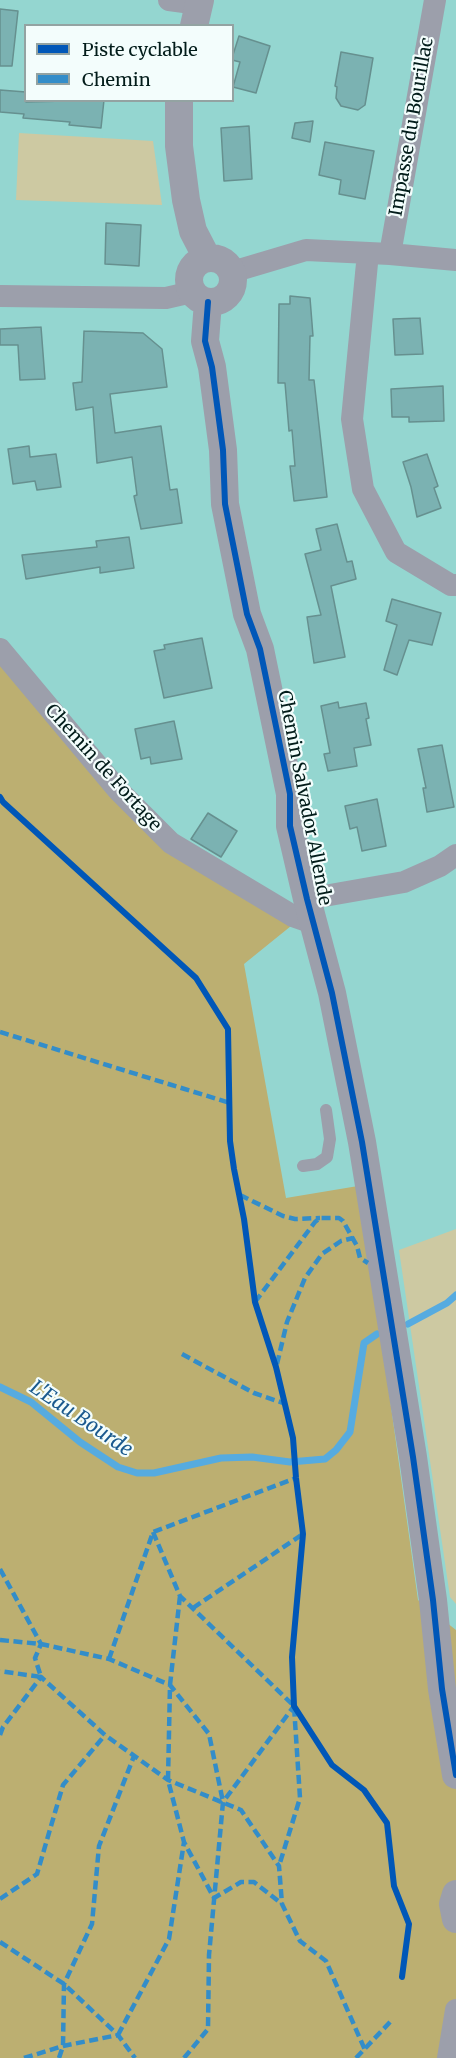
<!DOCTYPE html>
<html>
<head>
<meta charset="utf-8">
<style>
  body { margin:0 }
  #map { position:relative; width:456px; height:2058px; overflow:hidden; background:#94d6d0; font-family:Merriweather,serif }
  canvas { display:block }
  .legend { position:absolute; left:24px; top:24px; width:210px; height:78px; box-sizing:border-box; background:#f3fdfc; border:2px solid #93a3a2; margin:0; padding:8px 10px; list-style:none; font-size:18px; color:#021c1a }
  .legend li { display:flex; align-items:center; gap:12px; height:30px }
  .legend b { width:30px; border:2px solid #93a3a2 }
</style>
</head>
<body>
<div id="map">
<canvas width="456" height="2058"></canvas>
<ul class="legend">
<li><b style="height:8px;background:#0057b8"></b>Piste cyclable</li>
<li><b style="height:8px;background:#338dc9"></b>Chemin</li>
</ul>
</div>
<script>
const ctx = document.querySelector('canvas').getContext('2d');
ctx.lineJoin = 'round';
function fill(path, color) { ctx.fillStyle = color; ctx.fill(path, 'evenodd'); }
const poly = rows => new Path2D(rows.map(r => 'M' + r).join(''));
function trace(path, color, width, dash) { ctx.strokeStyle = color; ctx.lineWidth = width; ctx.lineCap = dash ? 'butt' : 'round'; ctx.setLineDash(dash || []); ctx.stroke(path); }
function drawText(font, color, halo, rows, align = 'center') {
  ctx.font = font + ' Merriweather,serif'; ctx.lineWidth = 4.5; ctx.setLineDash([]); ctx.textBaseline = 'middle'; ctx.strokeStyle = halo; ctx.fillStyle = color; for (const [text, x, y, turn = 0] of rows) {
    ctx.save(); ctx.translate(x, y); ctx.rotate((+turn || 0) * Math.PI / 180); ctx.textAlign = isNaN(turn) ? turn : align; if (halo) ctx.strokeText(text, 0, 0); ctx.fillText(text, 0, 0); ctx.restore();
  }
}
fill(poly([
  [19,133,153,141,162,205,16,200],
  [456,1229,456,1604,450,1597,399,1250]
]), '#cdc9a2');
fill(poly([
  [0,650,118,790,291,926,244,964,286,1198,358,1186,376,1299,418,1600,456,1630,456,2058,0,2058]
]), '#bcaf71');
trace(poly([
  [408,1324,447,1303,456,1295],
  [0,1387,31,1402,80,1442,118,1467,137,1473,154,1473,221,1458,252,1457,290,1462,325,1459,336,1450,350,1432,364,1343,377,1334]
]), '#56abe0', 7);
const building = poly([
  [0,9,18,11,12,66,0,66,0,9],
  [239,36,270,46,256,93,233,87,240,62,232,60,232,58,239,36],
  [341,52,373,58,365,105,358,110,341,106,336,98,337,87,335,86,341,52],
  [0,90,26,92,26,102,104,100,101,128,69,125,70,122,23,118,24,114,0,112,0,90],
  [313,121,310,142,292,138,295,123,313,121],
  [249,126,252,179,224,181,221,128,249,126],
  [325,142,374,151,365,199,339,194,341,180,319,175,325,142],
  [106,223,141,225,139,266,105,264,106,223],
  [290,296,310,298,313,336,310,336,309,380,314,380,327,497,294,501,290,466,295,466,292,430,289,431,285,383,278,383,279,304,290,304,290,296],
  [420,318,423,354,395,355,393,319,420,318],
  [41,327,45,379,20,380,18,345,0,345,0,329,41,327],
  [84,331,143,333,162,349,167,387,110,394,115,433,161,426,170,490,177,489,182,523,141,529,134,496,137,495,132,457,97,463,93,407,76,410,73,383,82,382,84,331],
  [443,386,444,421,409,422,409,417,392,417,391,389,443,386],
  [29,446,30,457,56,454,61,487,37,490,35,481,13,484,8,449,29,446],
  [427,454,438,486,434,488,441,508,417,517,411,487,403,462,427,454],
  [337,524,347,562,352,561,356,579,331,586,345,657,314,663,307,617,321,615,305,554,321,550,316,529,337,524],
  [129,537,134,568,100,573,100,567,26,579,22,555,97,547,96,541,129,537],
  [392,599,441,613,432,645,409,640,397,675,384,670,397,625,386,621,392,599],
  [202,638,212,688,164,698,154,651,165,649,164,645,202,638],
  [338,702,339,708,366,703,369,718,366,719,371,745,354,748,357,766,328,771,324,754,330,753,321,706,338,702],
  [174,721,182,759,151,764,150,757,141,759,135,729,174,721],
  [442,745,454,807,427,812,423,788,426,788,418,749,442,745],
  [377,799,386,846,362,851,357,827,350,829,345,806,377,799],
  [208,813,237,831,221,857,191,839,208,813]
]);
fill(building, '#7bb2b2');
trace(building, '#66908f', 1.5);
trace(poly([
  [303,1166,317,1164,327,1157,330,1139,326,1110]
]), '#9c9fab', 12);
trace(poly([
  [169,0,199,4],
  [368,253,352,419,363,489,396,552,451,585,456,585],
  [390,254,435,0],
  [232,272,306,250,390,254,456,260],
  [0,296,166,298,192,292],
  [0,649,118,790,171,843,293,916,313,923],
  [307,899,404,882,440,866,456,855],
  [448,2058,456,2010]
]), '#9c9fab', 22);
trace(poly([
  [194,26,200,0],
  [179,100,179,146,186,200,193,231,207,258],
  '189 280a22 22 0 1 1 44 0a22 22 0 1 1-44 0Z',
  [208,302,205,341,212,367,223,450,225,504,247,614,260,649,290,794,290,826,307,899,332,993,362,1142,413,1457,433,1600,442,1689,456,1775],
  [456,1894,453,1904,456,1919]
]), '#9c9fab', 28);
trace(poly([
  [0,1032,230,1103],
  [240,1195,283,1216,295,1219,320,1218],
  [255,1302,315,1222,320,1218,339,1218,343,1221,357,1246,360,1258,368,1263],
  [182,1354,254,1393,286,1404],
  [277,1364,287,1322,305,1278,322,1254,341,1241,353,1238],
  [153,1532,180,1596,294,1706,300,1798,279,1866],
  [0,1569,41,1644,35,1658,41,1677,0,1671],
  [180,1596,170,1685,168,1780,184,1842,214,1898,241,1882,254,1882,282,1904],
  [193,1608,303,1534],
  [0,1640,41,1644,109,1659,170,1685,209,1734,223,1802],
  [109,1659,153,1532,296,1478],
  [0,1735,3,1727,41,1677,105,1735,168,1780,241,1810,279,1866,282,1904,300,1941,326,1961,365,2050],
  [0,1899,37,1874,63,1785,105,1735],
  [0,1942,64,1984,118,2035,135,2058],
  [118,2035,169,1939,184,1842],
  [24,2058,63,2046,118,2035],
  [59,2058,63,2046,64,1984,92,1924,99,1846,134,1756],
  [184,2058,208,2029,209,1955,223,1802,294,1706],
  [356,2058,392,2020]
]), '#338dc9', 4.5, [9, 4.5]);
trace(poly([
  [208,302,205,341,212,367,223,450,225,504,247,614,260,649,290,794,290,826,307,899,332,993,362,1142,413,1457,433,1600,442,1689,456,1775],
  [0,797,3,802,196,978,228,1029,230,1141,234,1169,244,1219,255,1302,276,1367,293,1438,296,1478,303,1534,292,1657,294,1706,332,1765,364,1790,387,1823,394,1886,409,1924,402,1977]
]), '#0057b8', 6);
drawText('18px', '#021c1a', '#f3fdfc', [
  ["Impasse du Bourillac",412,127,-80],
  ["Chemin de Fortage",103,768,48],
  ["Chemin Salvador Allende",304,798,79]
]);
drawText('italic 20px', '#1b5a8e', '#f3fdfc', [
  ["L'Eau Bourde",81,1419,34]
]);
</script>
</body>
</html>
